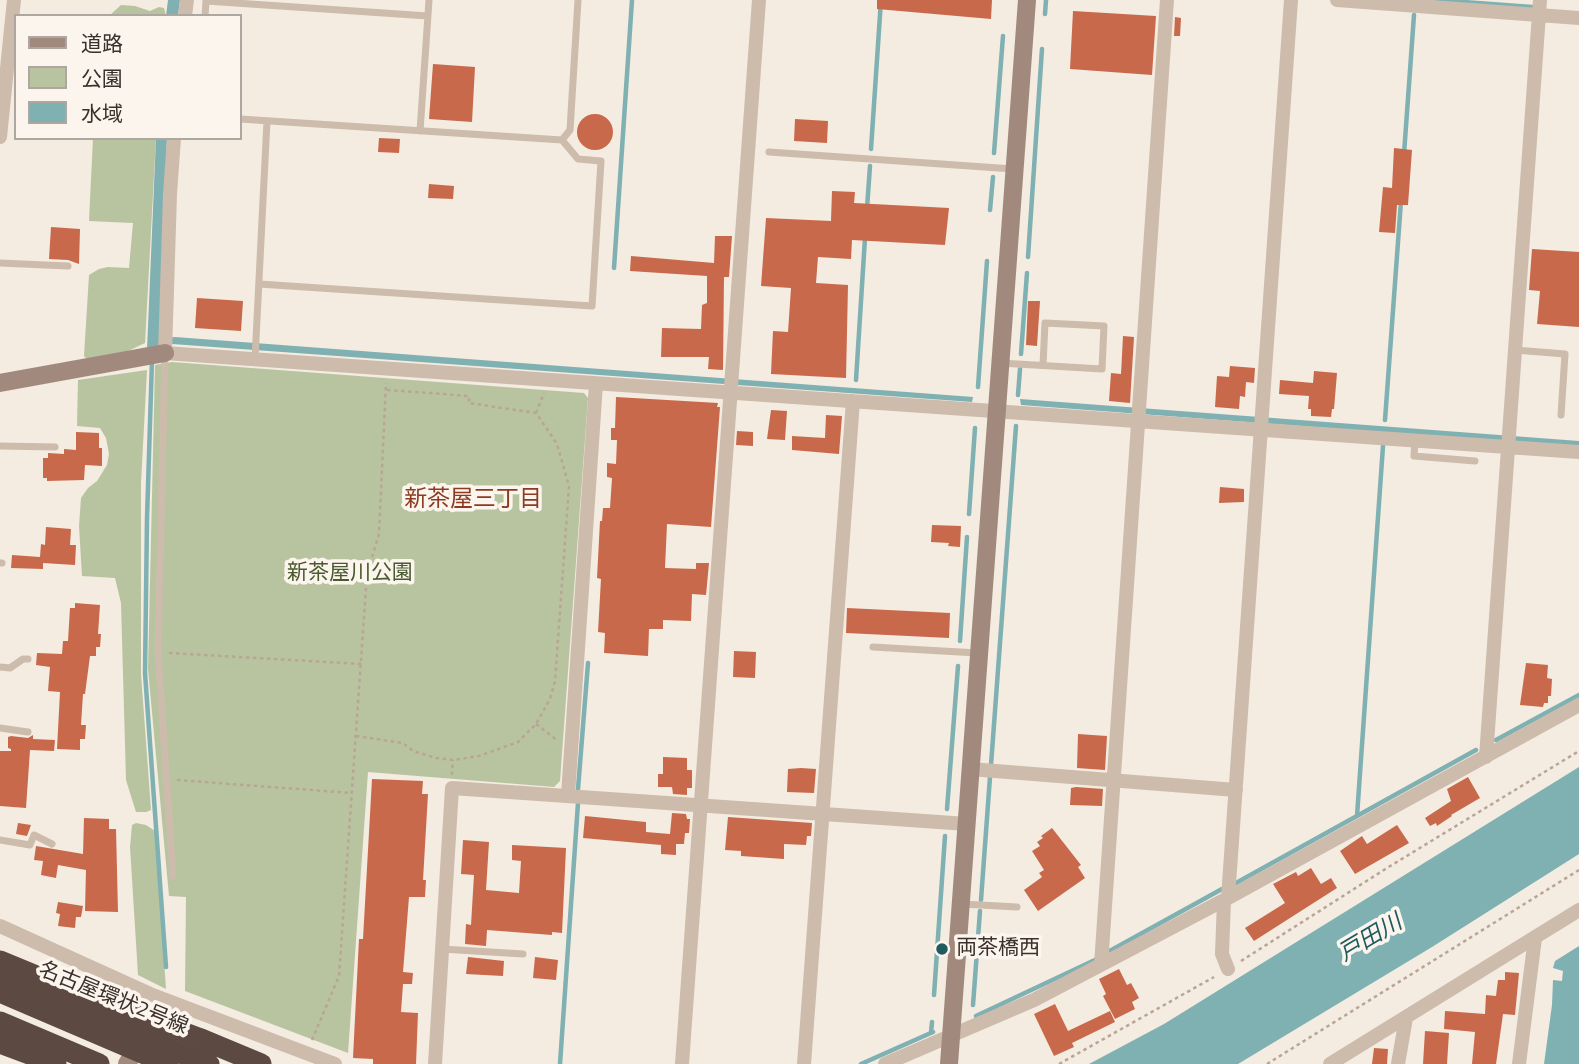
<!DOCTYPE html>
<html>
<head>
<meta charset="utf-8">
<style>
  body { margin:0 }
  #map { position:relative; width:1579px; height:1064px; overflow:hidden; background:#f4ebe1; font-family:"Titillium Web","Noto Sans JP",sans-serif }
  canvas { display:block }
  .legend { position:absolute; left:14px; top:14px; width:228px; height:126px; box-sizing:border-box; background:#fbf5ee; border:2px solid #aea6a0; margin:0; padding:9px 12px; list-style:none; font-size:21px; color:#3b302b }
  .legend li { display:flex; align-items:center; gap:14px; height:35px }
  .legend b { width:35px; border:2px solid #aea6a0 }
</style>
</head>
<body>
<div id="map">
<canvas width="1579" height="1064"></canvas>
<ul class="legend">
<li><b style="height:9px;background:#a18a7d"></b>道路</li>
<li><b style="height:19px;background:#b8c4a0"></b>公園</li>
<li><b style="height:19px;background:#7fb0b2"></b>水域</li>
</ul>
</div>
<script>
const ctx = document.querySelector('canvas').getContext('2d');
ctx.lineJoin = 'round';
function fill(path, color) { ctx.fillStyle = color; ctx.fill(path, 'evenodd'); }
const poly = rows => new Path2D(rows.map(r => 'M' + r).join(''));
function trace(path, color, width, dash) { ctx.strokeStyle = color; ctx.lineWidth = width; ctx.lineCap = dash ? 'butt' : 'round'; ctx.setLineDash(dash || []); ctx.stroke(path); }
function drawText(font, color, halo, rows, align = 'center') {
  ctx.font = font + ' "Titillium Web","Noto Sans JP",sans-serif'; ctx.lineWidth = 7; ctx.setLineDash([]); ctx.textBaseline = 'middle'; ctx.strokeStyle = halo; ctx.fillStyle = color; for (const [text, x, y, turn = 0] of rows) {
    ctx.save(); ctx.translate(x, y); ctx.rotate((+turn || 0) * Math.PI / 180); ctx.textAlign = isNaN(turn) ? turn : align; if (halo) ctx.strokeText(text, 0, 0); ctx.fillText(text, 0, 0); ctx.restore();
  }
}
fill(poly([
  [121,5,135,6,150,11,159,7,164,8,166,16,109,16],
  [93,138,156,138,145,343,128,351,87,359,84,356,89,275,99,269,108,267,129,268,133,223,89,221],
  [172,362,584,393,588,398,560,781,554,787,368,772,348,1053,185,991,186,897,169,896,148,669,155,365],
  [147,370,141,483,141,674,151,810,146,812,136,812,126,780,121,603,115,578,82,576,79,526,81,498,88,488,97,481,107,465,109,454,106,438,100,428,77,426,78,380],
  [136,823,146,825,155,831,166,989,138,975,130,847,132,825]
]), '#b8c4a0');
fill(poly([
  [168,0,180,0,178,16,166,16],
  [156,138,167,138,160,339,175,337,973,397,972,402,172,344,147,350],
  [1020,399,1579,441,1579,447,1021,405],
  [1579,767,1579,854,1432,947,1238,1064,1089,1064,1164,1024],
  [1579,946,1579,1064,1544,1064,1552,1005,1553,980,1562,981,1563,971,1553,968,1555,961]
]), '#7fb0b2');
trace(poly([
  [1436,0,1532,7],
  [1045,14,1046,0],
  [871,149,881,0],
  [994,153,1003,36],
  [1404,154,1414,15],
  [867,208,870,166],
  [990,210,993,177],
  [1028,257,1042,49],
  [614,268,632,0],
  [1021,354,1027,273],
  [152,360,147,518,145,673,166,967],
  [856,380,865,238],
  [978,387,987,261],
  [1018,395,1020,369],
  [1385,420,1401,201],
  [969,514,975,428],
  [960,641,967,537],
  [1496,740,1579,695],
  [991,765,1016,426],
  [578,789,588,663],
  [947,809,958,666],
  [1357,816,1383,446],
  [1236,883,1476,750],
  [981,900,990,777],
  [1106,953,1222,889],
  [934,995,945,836],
  [973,1005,980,911],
  [976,1016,1097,959],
  [931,1033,932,1022],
  [560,1064,578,803],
  [861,1064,933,1032]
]), '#7fb0b2', 4.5);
fill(poly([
  [877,0,992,0,991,19,877,9],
  [1073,11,1156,16,1152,75,1070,69],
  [1175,17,1181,18,1180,36,1174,36],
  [433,64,475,67,472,122,429,119],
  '577 132a18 18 0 1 1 36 0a18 18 0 1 1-36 0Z',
  [795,119,828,121,827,143,794,141],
  [379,138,400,139,399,153,378,152],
  [1394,148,1412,150,1408,205,1397,205,1395,233,1379,232,1383,187,1392,188],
  [429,184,454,186,453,199,428,198],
  [832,191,855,192,854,203,949,208,945,245,852,240,851,259,818,257,816,283,848,285,846,378,771,374,773,331,788,332,791,288,761,286,766,218,831,221],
  [51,227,80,229,79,264,68,260,49,259],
  [715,236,732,236,729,277,724,277,723,370,708,369,709,357,661,357,662,328,701,329,702,305,707,303,707,276,630,271,631,256,714,263],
  [1532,249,1579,252,1579,327,1537,324,1540,291,1529,290],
  [197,298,243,301,241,331,195,328],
  [1028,301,1040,301,1037,346,1026,345],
  [1123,336,1134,337,1130,403,1109,401,1111,373,1121,374],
  [1230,366,1255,368,1254,383,1246,382,1245,397,1240,396,1239,409,1215,407,1217,376,1229,377],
  [1314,371,1337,373,1334,409,1332,409,1331,417,1311,416,1311,409,1308,409,1309,396,1279,394,1280,380,1313,383],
  [616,397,718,403,717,407,720,407,711,527,667,524,665,568,696,569,696,563,709,563,706,595,692,594,691,621,663,620,663,629,649,629,648,656,604,653,605,633,598,632,601,579,597,578,600,521,602,521,603,508,610,508,612,478,607,477,607,463,616,464,617,440,611,440,611,428,615,428],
  [771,410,787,411,785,440,767,439],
  [826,415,842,416,839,454,792,450,792,436,825,438],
  [737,431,753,432,753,446,736,445],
  [76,432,99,433,99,448,102,448,102,466,85,465,84,480,47,481,47,478,43,478,43,458,48,458,48,453,64,454,64,449,76,450],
  [1220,487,1244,489,1244,502,1219,503],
  [932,525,961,526,960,547,948,546,949,543,931,542],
  [46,527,71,529,70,545,76,545,75,565,43,563,43,569,11,568,12,555,40,557,41,544,45,545],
  [75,603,100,605,98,634,101,634,100,647,96,647,96,656,90,656,85,694,83,694,81,725,86,725,85,739,80,739,80,750,57,749,60,692,48,691,50,667,36,665,37,653,62,654,63,641,68,641,70,608,75,608],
  [847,608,950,613,949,638,846,633],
  [734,651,756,652,755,678,733,677],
  [1526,663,1548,665,1547,678,1552,679,1551,696,1548,696,1548,703,1544,703,1543,707,1520,705],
  [1078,734,1107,736,1105,770,1077,768],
  [33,735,33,739,55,740,54,751,30,750,26,808,0,806,0,751,11,751,11,749,8,748,8,737,11,736,28,738],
  [663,757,687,758,687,770,692,770,692,788,687,788,687,795,673,794,672,787,658,787,658,774,663,774],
  [801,768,816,769,814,793,787,792,788,769],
  [1468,777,1480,798,1451,815,1452,816,1437,826,1436,823,1430,826,1425,818,1451,801,1447,789],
  [372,779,423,781,422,794,428,794,423,880,426,880,425,897,409,897,403,972,413,973,412,984,403,984,401,1012,418,1013,416,1064,373,1064,373,1059,353,1058,359,939,363,939],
  [1076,787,1103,789,1102,806,1070,805,1071,788],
  [672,813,686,814,687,819,690,819,689,833,685,833,684,844,676,844,676,855,661,854,661,845,583,838,585,816,646,822,646,832,670,834],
  [728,817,812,823,811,836,807,836,806,845,784,844,784,859,741,856,741,851,725,850],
  [84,818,109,819,109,829,116,829,118,912,85,911,86,870,58,865,56,878,41,875,43,861,34,860,36,846,83,854],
  [18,823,31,825,27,836,16,834],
  [1397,825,1409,843,1355,874,1340,851,1362,836,1367,844],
  [1052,828,1081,865,1078,867,1085,878,1038,911,1024,890,1042,877,1039,873,1044,870,1032,851,1040,846,1037,842,1043,838,1041,836],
  [463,840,489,842,486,890,519,893,521,861,512,860,512,845,566,848,562,933,552,932,552,935,487,930,486,946,465,944,466,924,471,925,474,875,461,874],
  [1311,868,1321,884,1331,878,1337,888,1254,941,1245,928,1285,903,1273,884,1296,872,1298,876],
  [58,902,83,906,81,917,76,917,75,928,58,926,60,914,56,913],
  [468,957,504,961,503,976,466,974],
  [535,957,558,960,556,980,533,978],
  [1119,969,1127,985,1131,983,1139,998,1132,1002,1135,1009,1115,1019,1103,996,1106,994,1099,979],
  [1505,972,1519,973,1515,1015,1503,1014,1496,1064,1472,1064,1475,1032,1444,1029,1445,1011,1485,1014,1486,995,1496,996,1498,980,1505,980],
  [1055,1004,1068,1031,1110,1011,1115,1022,1072,1043,1074,1047,1054,1056,1034,1014],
  [1425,1031,1449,1033,1447,1064,1423,1064],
  [1374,1048,1388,1049,1387,1064,1372,1064]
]), '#c8694b');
trace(poly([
  [536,413,544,393],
  [169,653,361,664],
  [536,724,558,741],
  [356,736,403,743,413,751,436,758,453,760,479,756,518,742,536,724,550,699,555,681,569,486,557,444,536,413,469,403,469,396,386,390],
  [452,775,453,760],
  [177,780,352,793],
  [1241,961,1387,868,1579,751],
  [312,1040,339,976,367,574,379,534,386,383],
  [1059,1064,1214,977],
  [1267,1064,1579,870]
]), '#b9a596', 2.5, [3.5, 3.5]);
trace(poly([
  [205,16,206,1,428,16],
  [240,119,562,140,578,159,601,161,592,306,259,284],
  [420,131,429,0],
  [562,140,570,130,578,0],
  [769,152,1013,169],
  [0,263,68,266],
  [1515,350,1565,354,1561,415],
  [165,353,158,652,173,876],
  [255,359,267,121],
  [1000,363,1102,369,1104,326,1045,323,1043,365],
  [1415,441,1414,456,1475,461],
  [0,446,55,447],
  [0,563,2,563],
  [873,647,977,653],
  [0,667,10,668,23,659,28,659],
  [0,728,28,732],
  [0,840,30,845,34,835,52,844],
  [962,904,1017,907],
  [442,949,523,954]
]), '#cdbbac', 7);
trace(poly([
  [1337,0,1579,18],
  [185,16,187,0],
  [0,137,14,0],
  [174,138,170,194,165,353,1579,452],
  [1486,757,1540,0],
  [970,769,1236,790],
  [568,795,596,384],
  [1228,898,1291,0],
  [1224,900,1222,954,1228,969],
  [0,926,150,994,335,1064],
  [1101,965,1167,0],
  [435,1064,452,788,967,824],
  [682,1064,759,0],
  [804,1064,853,401],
  [885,1064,1034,1000,1228,898,1579,705],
  [1330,1064,1579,910],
  [1398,1064,1406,1018],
  [1519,1064,1535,938]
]), '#cdbbac', 14);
trace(poly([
  [0,383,165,353],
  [127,1064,142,1039],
  [949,1064,1027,0]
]), '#a18a7d', 18);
trace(poly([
  [0,978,71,1011,209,1064],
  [0,1022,99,1064],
  [201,1039,261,1064],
  [0,1043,56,1064]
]), '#5c4a42', 21);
trace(poly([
  [0,961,63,987,201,1039],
  [0,992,168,1064]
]), '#5c4a42', 21);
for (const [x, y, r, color] of [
  [942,949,7,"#1f5a5e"]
]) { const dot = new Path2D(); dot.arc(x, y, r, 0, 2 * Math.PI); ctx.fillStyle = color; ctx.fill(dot); trace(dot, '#fbf5ee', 2.5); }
drawText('21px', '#4a5a2e', '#fbf5ee', [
  ["新茶屋川公園",350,574]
]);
drawText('21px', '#3b302b', '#fbf5ee', [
  ["両茶橋西",956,949]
], 'left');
drawText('21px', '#3b302b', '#fbf5ee', [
  ["名古屋環状2号線",113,999,22]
]);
drawText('23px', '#8c3b22', '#fbf5ee', [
  ["新茶屋三丁目",473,500]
]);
drawText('italic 23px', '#1f5a5e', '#fbf5ee', [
  ["戸田川",1371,939,-31]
]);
</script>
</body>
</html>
